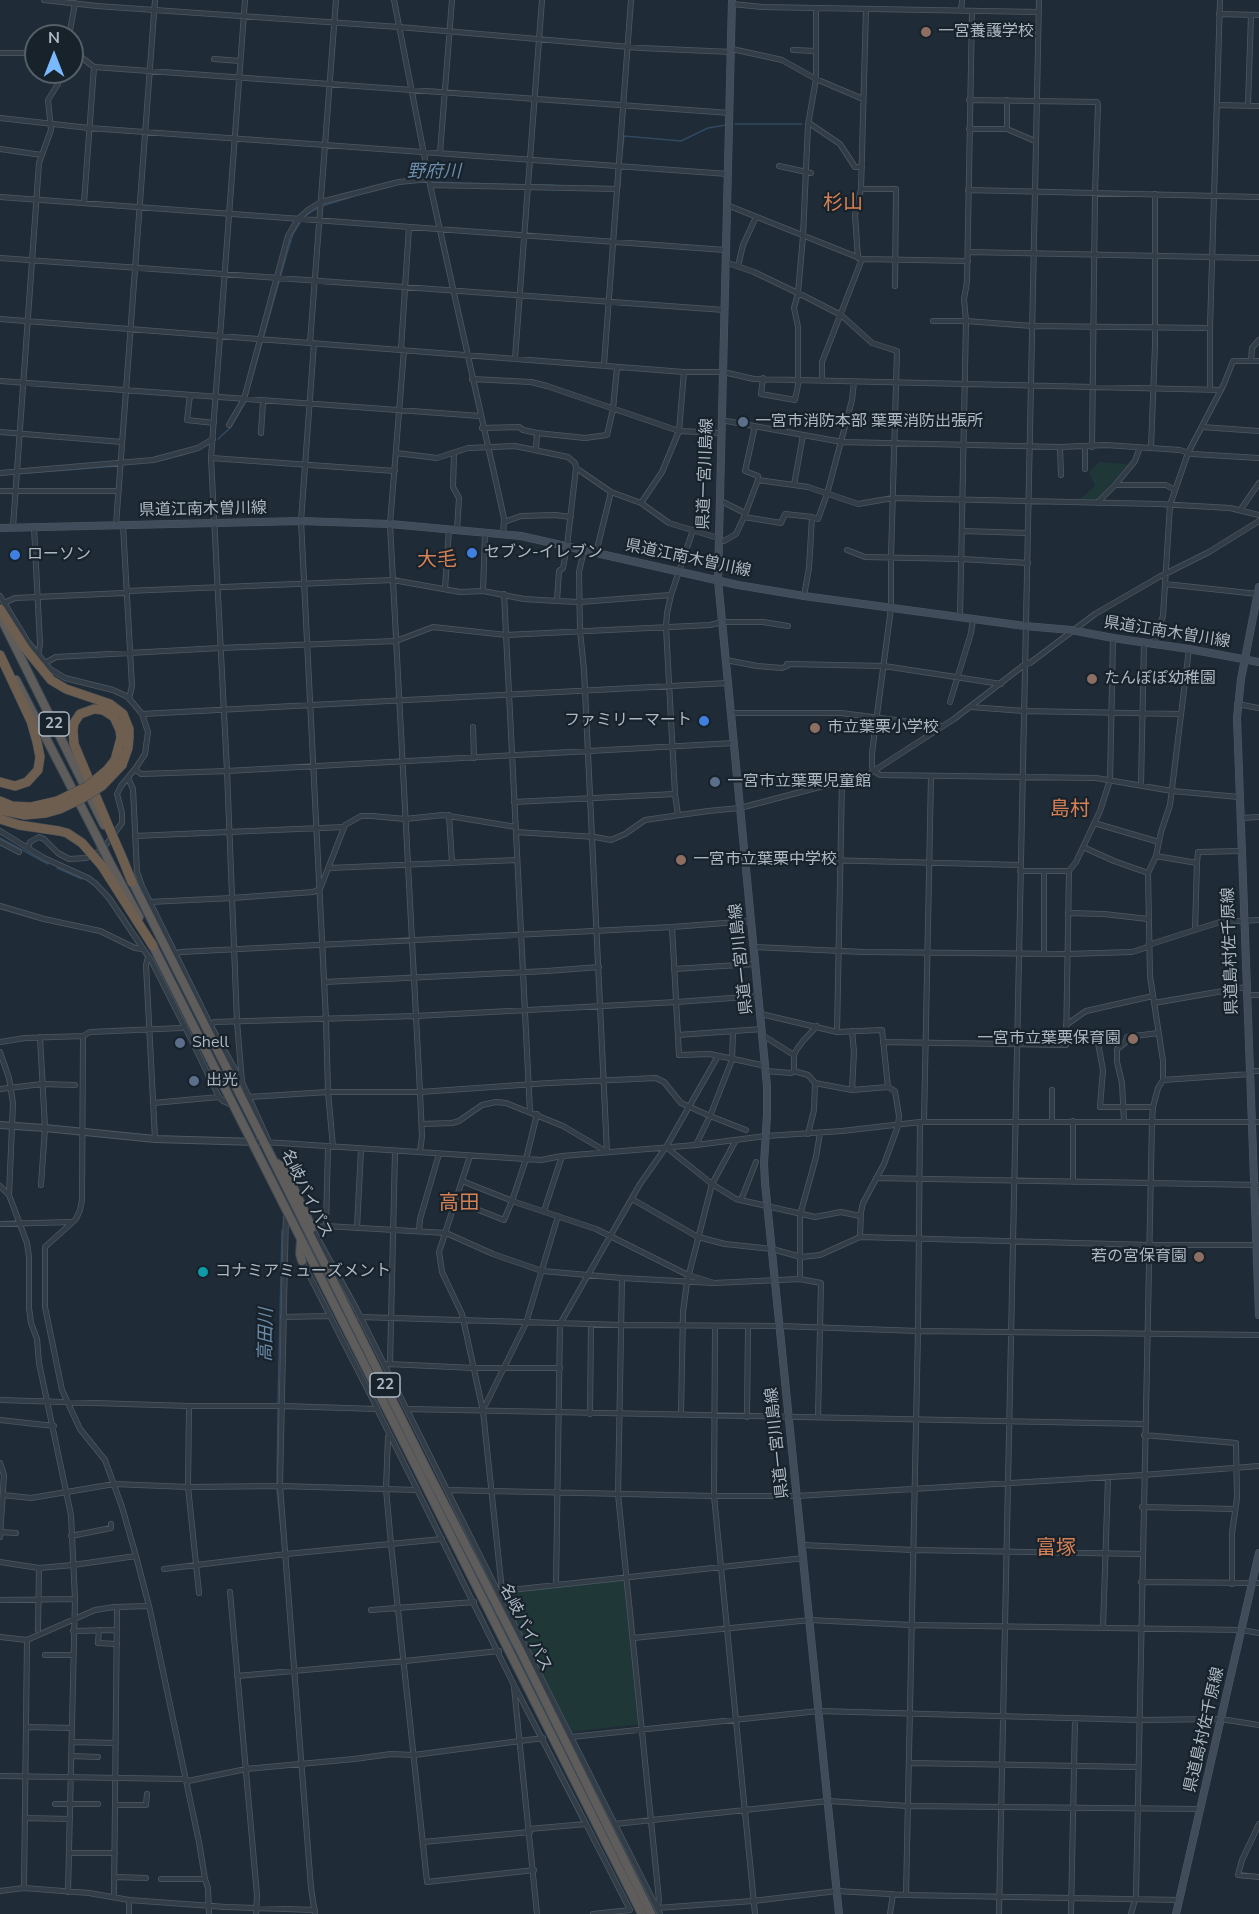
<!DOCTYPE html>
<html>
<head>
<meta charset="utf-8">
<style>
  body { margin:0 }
  #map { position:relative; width:1259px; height:1914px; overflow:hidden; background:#1f2b37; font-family:"Nunito Sans",sans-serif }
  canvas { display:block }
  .north { position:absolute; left:24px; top:24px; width:60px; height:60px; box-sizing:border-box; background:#18222b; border:2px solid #535e68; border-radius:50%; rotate:0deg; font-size:16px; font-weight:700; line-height:24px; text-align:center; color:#acb8c4 }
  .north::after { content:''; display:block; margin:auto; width:21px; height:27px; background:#7ab9fb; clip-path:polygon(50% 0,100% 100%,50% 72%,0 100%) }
</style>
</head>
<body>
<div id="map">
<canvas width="1259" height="1914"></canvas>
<div class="north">N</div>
</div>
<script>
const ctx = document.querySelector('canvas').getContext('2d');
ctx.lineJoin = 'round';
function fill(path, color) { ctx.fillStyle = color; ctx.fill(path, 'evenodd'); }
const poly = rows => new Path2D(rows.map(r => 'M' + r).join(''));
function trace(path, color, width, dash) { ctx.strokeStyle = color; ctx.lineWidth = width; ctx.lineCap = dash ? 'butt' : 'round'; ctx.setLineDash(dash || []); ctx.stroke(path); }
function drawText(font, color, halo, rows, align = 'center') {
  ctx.font = font + ' "Nunito Sans","Noto Sans JP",sans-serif'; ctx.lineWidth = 4.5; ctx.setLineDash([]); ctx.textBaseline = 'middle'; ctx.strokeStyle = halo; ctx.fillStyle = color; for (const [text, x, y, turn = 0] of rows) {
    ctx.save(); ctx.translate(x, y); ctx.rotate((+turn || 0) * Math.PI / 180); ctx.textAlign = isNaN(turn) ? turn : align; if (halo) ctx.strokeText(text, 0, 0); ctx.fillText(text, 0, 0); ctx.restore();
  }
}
fill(poly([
  [1099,462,1128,464,1096,501,1079,500,1095,486,1089,472],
  [623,1580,626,1581,640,1724,572,1732,504,1597,506,1593]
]), '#203738');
trace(poly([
  [735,124,802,124],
  [622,153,624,136,681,141,708,128,726,125],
  [417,182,427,182],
  [432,182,526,185],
  [531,185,553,185],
  [585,186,620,187,621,167],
  [304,217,319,207,354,196],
  [247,396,287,253,293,234,301,221],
  [218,439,231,427,246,401],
  [158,461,185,454],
  [0,475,118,466],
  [0,838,48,864],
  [57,868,82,879],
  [278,1403,282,1230],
  [277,1483,278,1408],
  [277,1490,283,1548]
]), '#31495f', 1.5);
const minor = poly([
  [44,0,97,6,399,27,641,48,732,52],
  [394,0,430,185,504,518,503,535],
  [732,4,762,7,1038,12],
  [961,11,962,0],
  [972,11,967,282,964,299,966,321,1032,326,1210,328],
  [1219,14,1259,15],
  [69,36,75,3],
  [732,49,782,60,816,79,863,99],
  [793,50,816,51],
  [0,53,36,53],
  [72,55,81,57,94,67,730,113],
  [214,59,240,61],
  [969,100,1097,102,1098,104,1095,192,1092,447],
  [1217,105,1259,106],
  [1248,105,1251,15],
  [0,118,89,128,728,174],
  [809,123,840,144,855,167,862,167],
  [969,129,1007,129,1035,141],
  [1007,129,1007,100],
  [0,149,42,155],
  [440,153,452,0],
  [779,166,811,173],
  [430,185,617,189],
  [861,189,896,189,895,286],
  [968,190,1259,197],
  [0,197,725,250],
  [84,203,94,67],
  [727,205,862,259,968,261],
  [968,252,1259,258],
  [0,258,724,310],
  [858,258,855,215,861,189,866,9],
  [725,262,754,272,806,297,841,315,872,343,897,351,891,557,891,608,872,753,872,767,874,771,880,775,1096,778,1172,791,1239,797],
  [738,266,743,245,756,217],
  [0,319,684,372,723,372,754,379,1221,390],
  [933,321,966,321,960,617],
  [310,343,336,0],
  [314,343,301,521,326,1020,328,1092,333,1147],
  [401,349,409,227],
  [404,350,390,524,420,1092,422,1136,420,1152],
  [515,358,542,0],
  [1251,361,1252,348,1259,340],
  [604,365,631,0],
  [763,378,761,394,795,400,799,380],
  [472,379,531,382,547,386,679,431,721,433],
  [798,380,798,327,794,308,798,293,803,236,808,125,816,79,816,8],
  [0,381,480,416],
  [822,381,822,362,862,259],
  [1210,389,1210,328,1220,0],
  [190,395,187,420,214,423],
  [721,420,842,442,1060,447,1106,445,1180,450,1192,454,1259,458],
  [229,425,244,399,288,236,298,219,308,210,321,202,399,182,429,179],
  [755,426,745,471,758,476,758,480,808,487,858,504,893,498,1159,504,1230,508,1259,515],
  [1202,427,1259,431],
  [482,428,519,427,523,430,537,433,585,438,607,435,613,409,617,367],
  [0,432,122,442],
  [261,433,263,401],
  [1060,447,1061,475],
  [1085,447,1085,469],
  [1151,448,1155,346,1155,194],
  [536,449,537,433],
  [396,453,437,458,468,448,515,446,568,457,575,463,576,468,611,492,641,503,669,523,718,538],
  [454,454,453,487,459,498,457,530],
  [211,458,395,471],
  [0,473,153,460,198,448,213,439],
  [794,485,803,435],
  [1115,485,1166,485,1175,490],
  [0,491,118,491],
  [719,500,745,513],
  [641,503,662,472,679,431,684,372],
  [1097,503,1115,485,1135,461,1140,447],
  [1241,509,1259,483],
  [744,517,758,480],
  [504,522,521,516,555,515,571,517],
  [116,525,155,0],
  [123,525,132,686,129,699],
  [13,527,39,163,51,130,48,100,58,84,59,72],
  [34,527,40,644,38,656],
  [962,531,1028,533],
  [718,540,724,541,736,534,744,517,781,523,785,514,812,517],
  [584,550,579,572,580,631,584,670,607,1152],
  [847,550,865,557,962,559,1028,563],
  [596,553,611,492],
  [1165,584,1258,594],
  [445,589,449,529],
  [483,591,485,533],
  [504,594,530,1112],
  [0,596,28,642,50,669,65,678,113,690,128,697,142,714,148,732,145,754,135,769,121,786,117,794,122,813,122,823,102,850,86,858,69,859,58,853,44,839,39,837,30,842,28,847],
  [804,596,809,568,812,517,818,519,827,494,852,400,854,382],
  [557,601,559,571,563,568,567,546,576,468],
  [4,603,15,598,124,593,127,591,393,580,460,592,483,591,524,599,557,601,580,602,671,595],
  [1153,644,1163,616,1170,505,1188,453,1224,384,1233,361,1259,361],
  [726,660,757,666,782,668,787,666,787,664,884,666,1001,684],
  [45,663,56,657,220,648,396,641,433,627,506,635,710,625,722,622,763,622,788,626],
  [950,702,971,633,973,619],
  [1237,704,1259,708],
  [971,707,1024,711,1180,714],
  [731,713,841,713,942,726],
  [142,714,728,683],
  [473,727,474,758],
  [135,769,141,774,227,771,734,743],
  [128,778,133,789,137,872,142,886,211,1026,242,1082,269,1142],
  [1141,785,1144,642],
  [514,802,675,794],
  [449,815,452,863],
  [678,815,675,794,666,627,667,613,671,595,693,530],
  [1241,818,1259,817],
  [1094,823,1159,842],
  [0,831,44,858,88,878,96,884,109,898,152,962,191,1039,219,1097,223,1101,232,1105],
  [516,832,595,837,611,840,625,834,645,820,708,811,740,808,869,774,954,719,1024,665,1030,663,1095,614,1159,577,1209,552,1259,521],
  [135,836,344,827],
  [0,842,19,852],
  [1083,847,1114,861,1148,873,1150,976,1163,1061,1163,1080,1158,1088,1153,1107,1152,1121,1136,1896,1131,1914],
  [1156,856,1197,863,1198,852,1241,851],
  [745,858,1020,865],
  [329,868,517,860],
  [1020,871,1069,871],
  [1148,873,1156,856,1161,832,1170,805,1189,649],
  [149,902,232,898,313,892,320,889,345,825,361,816,372,816,405,819,443,815,516,827],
  [0,906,44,919,100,931,135,948,142,949],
  [1068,913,1104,914,1148,919],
  [672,927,679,1055,710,1054,766,1066],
  [1195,930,1197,863],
  [1148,945,1220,922,1259,920],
  [754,947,864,952,1067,954,1132,952,1148,947],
  [1044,953,1044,871],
  [176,954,180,952,672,927,751,921],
  [148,957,146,965,155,1139],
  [674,969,755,964],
  [324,982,547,971,599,967],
  [1247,995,1259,995],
  [1154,1003,1246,987],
  [761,1014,837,1032,882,1030,888,1087],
  [1066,1025,1086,1011,1153,996],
  [211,1026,214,1022,416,1016,677,1002,759,996],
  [852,1031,854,1052,852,1090],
  [837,1032,842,781],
  [678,1035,762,1029],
  [762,1035,794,1055],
  [83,1036,82,1200,80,1210,76,1219,45,1247,45,1307,62,1390,80,1429,105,1460,122,1507,136,1556,150,1610,199,1842,205,1879,208,1888,209,1914],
  [40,1037,45,1128,41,1185],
  [0,1042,25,1038,83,1036,90,1032,181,1028,185,1026],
  [883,1042,1066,1045,1069,871,1076,862,1100,811,1110,780,1113,638],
  [1098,1043,1103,1070,1100,1107,1153,1107],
  [0,1052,9,1078,13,1103,9,1195],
  [766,1071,791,1073,794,1071,808,1075,815,1083,852,1090,888,1087,895,1091,899,1116,898,1126,884,1164,863,1203,861,1212,860,1237],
  [794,1071,794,1055,797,1049,803,1041,817,1026],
  [1249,1071,1259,1071],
  [1163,1080,1250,1074],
  [242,1082,237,1022,227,771,211,458,245,0],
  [0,1089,42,1084,75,1085],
  [249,1097,328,1092,420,1092,549,1083,656,1078,664,1082,681,1103,710,1116,746,1130],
  [153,1103,219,1097],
  [1052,1121,1052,1090],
  [1124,1121,1122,1083,1117,1062,1117,1049,1125,1043,1127,1037,1158,1033],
  [924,1122,931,776],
  [422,1124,452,1123,459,1121,482,1105,496,1102,506,1103,563,1126,607,1152],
  [808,1134,814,1110,815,1083],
  [265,1142,541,1160,562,1156,696,1145,766,1136,842,1131,920,1122,1259,1122],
  [696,1145,710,1116,732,1060,733,1032],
  [666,1147,712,1184,736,1199,815,1217,841,1212,860,1216],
  [470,1156,439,1252,442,1272,462,1314,483,1411,502,1591,499,1595],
  [876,1178,1259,1185],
  [462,1181,515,1202,596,1229,688,1275,714,1283,800,1279,821,1283,818,1417],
  [1073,1182,1073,1121],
  [0,1186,9,1195,27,1243,29,1257,29,1308,31,1323,37,1339,39,1363,71,1515,75,1599,68,1892],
  [632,1199,698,1237,725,1244,772,1249,801,1257,820,1255,860,1237,1149,1245,1258,1245],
  [741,1200,756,1162],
  [456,1201,504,1220,512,1201,526,1159,537,1114],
  [544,1211,562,1156],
  [286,1212,280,1486,311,1888,315,1914],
  [0,1224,71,1222],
  [326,1226,328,1147],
  [357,1228,361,1149],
  [419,1231,420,1219,439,1154],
  [302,1261,377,1408],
  [622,1278,618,1494,659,1900,657,1908,753,1901,837,1891,906,1895,1179,1900],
  [800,1279,800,1215,816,1157,820,1133],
  [283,1317,330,1316],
  [360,1317,622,1325,780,1326,918,1331,1259,1335],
  [715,1327,714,1496,755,1914],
  [388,1364,474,1368,560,1368],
  [390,1364,395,1151],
  [0,1400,189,1406,282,1406,377,1409,514,1685,586,1824],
  [189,1406,188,1487,199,1593],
  [483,1407,486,1404,526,1323,558,1216],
  [407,1409,1144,1424],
  [590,1414,591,1324],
  [681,1415,683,1312,687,1282,712,1184,736,1140],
  [747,1417,748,1327],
  [0,1420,54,1426],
  [1144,1435,1236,1443,1237,1498,1232,1533,1232,1584],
  [388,1437,386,1489,391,1544,427,1882,534,1870],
  [0,1463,4,1475,0,1537],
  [447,1490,356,1308,312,1228,326,1226,446,1233,493,1254,542,1271,622,1278,714,1283],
  [3,1495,31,1498,114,1484,188,1487,280,1486,417,1490],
  [1142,1507,1235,1509],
  [0,1532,16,1533],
  [71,1536,111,1528,111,1524],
  [802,1545,913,1550,1142,1554],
  [0,1562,39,1568,73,1565,136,1556],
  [164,1569,286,1554,442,1539],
  [1141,1582,1259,1583],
  [556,1585,560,1324,640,1184,666,1147,718,1056],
  [502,1591,804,1558],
  [230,1592,257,1895,256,1914],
  [0,1600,75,1599],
  [371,1610,474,1602],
  [1103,1628,1108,1478],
  [38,1630,39,1568],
  [99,1630,98,1643,117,1644],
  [73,1631,116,1630],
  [0,1637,27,1640,95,1610,114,1607,149,1606],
  [633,1638,810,1620,911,1625,1242,1630,1259,1633],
  [45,1655,73,1655],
  [237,1676,405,1661,499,1651],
  [514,1687,537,1914],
  [27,1727,72,1728],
  [571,1737,819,1711,1139,1720,1221,1719,1259,1725],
  [72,1742,116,1743],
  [72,1756,98,1757],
  [909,1763,1138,1767],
  [0,1776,182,1779,188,1781,246,1769,354,1759,391,1754,414,1755,543,1738],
  [55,1804,98,1804],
  [115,1805,146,1805,147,1794],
  [25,1818,70,1819],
  [615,1824,828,1801,908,1806,1200,1809],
  [1259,1824,1242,1860,1238,1875,1259,1877],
  [529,1829,586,1824,630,1910,593,1914],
  [423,1842,530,1832],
  [70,1853,115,1853],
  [115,1877,146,1878],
  [161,1879,205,1879],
  [24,1888,27,1640],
  [0,1891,24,1888,89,1893,129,1900,226,1907,315,1910],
  [906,1895,918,1331,920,1122],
  [114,1897,117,1607],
  [129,1900,129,1914],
  [660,1914,447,1490,714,1496,797,1496,1143,1475,1259,1466],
  [890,1914,893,1894],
  [999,1914,1039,0],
  [1071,1914,1075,1718]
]);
const tertiary = poly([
  [0,1125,45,1128,155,1139,257,1142]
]);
const secondary = poly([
  [732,0,718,580,767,1086,767,1115,764,1163,765,1183,839,1914],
  [0,528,301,521,390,524,521,536,738,585,804,596,1025,626,1071,630,1113,638,1189,649,1259,662],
  [1259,587,1241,679,1237,718,1259,1315],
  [1176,1914,1259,1553]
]);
const trunk = poly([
  [0,616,104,825],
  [16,680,97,837],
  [109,861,139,917],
  [130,877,264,1142,428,1472,521,1652,651,1914],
  [151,942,642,1914],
  [274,1162,284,1167,312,1228],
  [301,1240,300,1254,302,1261]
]);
const motorway = poly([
  [0,609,25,648,51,680,66,689,110,704,123,714,129,729,129,738,128,748,122,765],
  [0,655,31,721,37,742,40,757,38,770,27,782,15,786,0,782],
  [0,801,12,806,31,807,57,801],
  [0,810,25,815,46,813,60,809],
  [0,819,19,825,59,831,67,833,82,843],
  [110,830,74,744,73,730,74,723,80,714,94,709,103,710,114,717,120,730,121,738,115,760],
  [121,855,132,882],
  [102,866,153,946]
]);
trace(minor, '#4d5862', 6);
trace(tertiary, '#4d5862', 8);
trace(secondary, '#4d5862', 8);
trace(trunk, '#3d4852', 10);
trace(motorway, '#3d4852', 10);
trace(minor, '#323d47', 4.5);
trace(tertiary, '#323d47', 6);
trace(secondary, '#404c5a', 7);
trace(trunk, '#5f5d5c', 8);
trace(motorway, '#6e5e4f', 9);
const trunkBridge = poly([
  [97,837,109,861]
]);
const motorwayBridge = poly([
  [57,801,88,786,107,770,115,760],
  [60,809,81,799,102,786,122,765],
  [110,830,121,855],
  [82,843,102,866]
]);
trace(trunkBridge, '#3d4852', 10, []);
trace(motorwayBridge, '#3d4852', 10, []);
trace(trunkBridge, '#5f5d5c', 8);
trace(motorwayBridge, '#6e5e4f', 9);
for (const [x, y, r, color] of [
  [926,32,6,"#8d6e63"],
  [743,422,6,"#5c6f8a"],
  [472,553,6,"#3f7fe0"],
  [15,555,6,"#3f7fe0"],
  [1092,679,6,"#8d6e63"],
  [704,721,6,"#3f7fe0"],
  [815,728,6,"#8d6e63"],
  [715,782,6,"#5c6f8a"],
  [681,860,6,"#8d6e63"],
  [1133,1039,6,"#8d6e63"],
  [180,1043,6,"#5c6f8a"],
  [194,1081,6,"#5c6f8a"],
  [1199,1257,6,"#8d6e63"],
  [203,1272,6,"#0f9aa8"]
]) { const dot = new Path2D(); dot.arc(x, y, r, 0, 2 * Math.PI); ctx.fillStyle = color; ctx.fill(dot); trace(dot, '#18222b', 2); }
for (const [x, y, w] of [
  [54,724,30],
  [385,1385,30]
]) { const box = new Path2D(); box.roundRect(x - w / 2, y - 12, w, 24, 4.5); ctx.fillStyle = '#18222b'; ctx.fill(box); trace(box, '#acb8c4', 1.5); }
drawText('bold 15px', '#acb8c4', null, [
  ["22",54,724],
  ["22",385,1385]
]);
drawText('16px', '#acb8c4', '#18222b', [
  ["一宮養護学校",938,32],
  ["一宮市消防本部 葉栗消防出張所",755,422],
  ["セブン-イレブン",484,553],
  ["ローソン",27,555],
  ["たんぽぽ幼稚園",1104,679],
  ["ファミリーマート",692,721,"right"],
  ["市立葉栗小学校",827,728],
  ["一宮市立葉栗児童館",727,782],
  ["一宮市立葉栗中学校",693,860],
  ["一宮市立葉栗保育園",1121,1039,"right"],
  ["Shell",192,1043],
  ["出光",206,1081],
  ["若の宮保育園",1187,1257,"right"],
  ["コナミアミューズメント",215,1272]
], 'left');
drawText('16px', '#acb8c4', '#18222b', [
  ["県道一宮川島線",706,474,-88],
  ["県道江南木曽川線",203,510,-1],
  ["県道江南木曽川線",688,559,12],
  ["県道江南木曽川線",1167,633,9],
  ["県道島村佐千原線",1231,951,-92],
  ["県道一宮川島線",742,959,-96],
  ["名岐バイパス",306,1194,64],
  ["県道一宮川島線",778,1443,-96],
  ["名岐バイパス",525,1628,63],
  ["県道島村佐千原線",1205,1730,-77]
]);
drawText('italic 18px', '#6b8caa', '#18222b', [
  ["野府川",434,173],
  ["高田川",267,1335,-89]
]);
drawText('20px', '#d68055', '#18222b', [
  ["杉山",843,204],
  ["大毛",437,561],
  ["島村",1070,810],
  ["高田",459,1204],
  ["富塚",1056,1549]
]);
</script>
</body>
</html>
